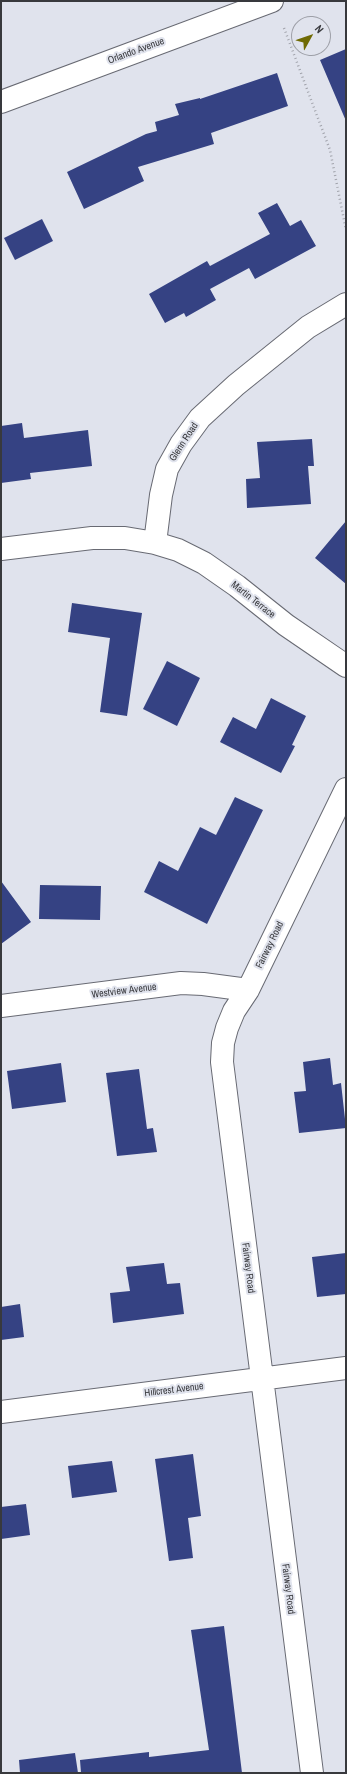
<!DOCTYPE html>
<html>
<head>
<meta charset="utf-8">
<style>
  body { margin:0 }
  #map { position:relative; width:347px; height:1774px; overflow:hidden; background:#e0e3ed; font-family:"Archivo Narrow",sans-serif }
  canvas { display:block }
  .frame { position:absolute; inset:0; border:2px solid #38393d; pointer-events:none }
  .north { position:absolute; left:291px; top:16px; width:40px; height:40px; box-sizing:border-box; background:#e0e3ed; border:1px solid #9d9fa7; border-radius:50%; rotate:50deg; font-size:11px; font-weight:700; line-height:16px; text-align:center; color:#38393d }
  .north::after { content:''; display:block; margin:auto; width:14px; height:18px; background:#6f6a04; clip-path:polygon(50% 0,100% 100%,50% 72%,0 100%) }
</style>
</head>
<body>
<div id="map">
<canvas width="347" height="1774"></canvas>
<div class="frame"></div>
<div class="north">N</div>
</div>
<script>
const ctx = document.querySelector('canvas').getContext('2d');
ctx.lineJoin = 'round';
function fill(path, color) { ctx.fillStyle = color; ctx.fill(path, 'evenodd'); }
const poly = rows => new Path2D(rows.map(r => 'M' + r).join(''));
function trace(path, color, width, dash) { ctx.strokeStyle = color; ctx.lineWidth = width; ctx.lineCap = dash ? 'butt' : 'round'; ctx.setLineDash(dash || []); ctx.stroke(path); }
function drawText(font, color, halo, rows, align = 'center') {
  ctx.font = font + ' "Archivo Narrow",sans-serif'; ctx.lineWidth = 4; ctx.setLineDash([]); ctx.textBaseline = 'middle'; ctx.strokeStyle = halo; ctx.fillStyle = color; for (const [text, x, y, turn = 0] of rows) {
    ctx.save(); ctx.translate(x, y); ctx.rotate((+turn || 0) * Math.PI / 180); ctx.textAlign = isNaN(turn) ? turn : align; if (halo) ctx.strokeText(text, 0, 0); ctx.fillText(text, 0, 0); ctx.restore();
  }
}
fill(poly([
  [346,49,346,121,320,60],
  [277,73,288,106,211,133,214,144,138,167,144,181,84,209,67,172,146,134,157,131,155,122,179,115,175,104,200,98,200,99],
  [277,203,290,226,301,220,316,246,255,279,249,268,210,289,216,300,186,317,184,313,165,323,149,294,207,261,210,266,270,234,258,213],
  [42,219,53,241,15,260,4,238],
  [22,423,24,438,88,430,92,466,30,473,31,479,1,483,1,426],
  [312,439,314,466,308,466,311,504,247,508,246,479,260,478,257,442],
  [346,521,346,584,315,558],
  [72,603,142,613,127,716,100,712,110,638,68,632],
  [167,661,200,678,177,726,143,709],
  [271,698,306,716,292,745,295,746,281,773,220,742,233,717,256,729],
  [235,797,263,810,207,924,144,892,159,861,178,871,200,827,216,835],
  [1,881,31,922,1,944],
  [40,885,101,886,100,920,39,919],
  [330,1058,333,1085,341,1083,346,1128,299,1133,294,1092,306,1091,303,1062],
  [61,1063,66,1102,12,1109,7,1071],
  [139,1069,147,1129,153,1128,157,1152,117,1156,106,1073],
  [346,1253,346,1294,317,1297,312,1257],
  [164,1263,167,1284,180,1283,184,1314,113,1323,110,1293,130,1291,126,1267],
  [20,1304,24,1337,1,1340,1,1307],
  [193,1454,201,1516,188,1518,193,1558,169,1561,155,1459],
  [112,1461,117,1492,72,1498,68,1466],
  [26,1504,30,1535,1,1539,1,1507],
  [224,1626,242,1773,81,1773,80,1760,149,1752,149,1757,209,1750,191,1630],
  [75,1753,78,1773,20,1773,19,1760]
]), '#354283');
const street = poly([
  [1,102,272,1],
  [155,543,161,495,167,469,181,444,200,418,236,385,308,327,346,304],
  [1,549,92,538,125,538,155,543,178,550,204,563,237,586,286,625,346,666],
  [1,1006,181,983,203,984,248,990],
  [1,1412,346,1368],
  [312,1773,222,1062,223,1043,227,1028,234,1011,248,990,346,789]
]);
trace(street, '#686a73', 24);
trace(poly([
  [284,28,330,150,346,230]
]), '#a2a4ac', 2.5, [1, 3]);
trace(street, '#fff', 22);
drawText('10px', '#38393d', '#e0e3ed', [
  ["Orlando Avenue",136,51,-20],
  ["Glenn Road",184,442,-57],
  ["Martin Terrace",253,600,38],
  ["Fairway Road",270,945,-64],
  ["Westview Avenue",124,991,-7],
  ["Fairway Road",248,1268,83],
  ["Hillcrest Avenue",174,1390,-7],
  ["Fairway Road",288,1589,83]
]);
</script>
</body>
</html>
